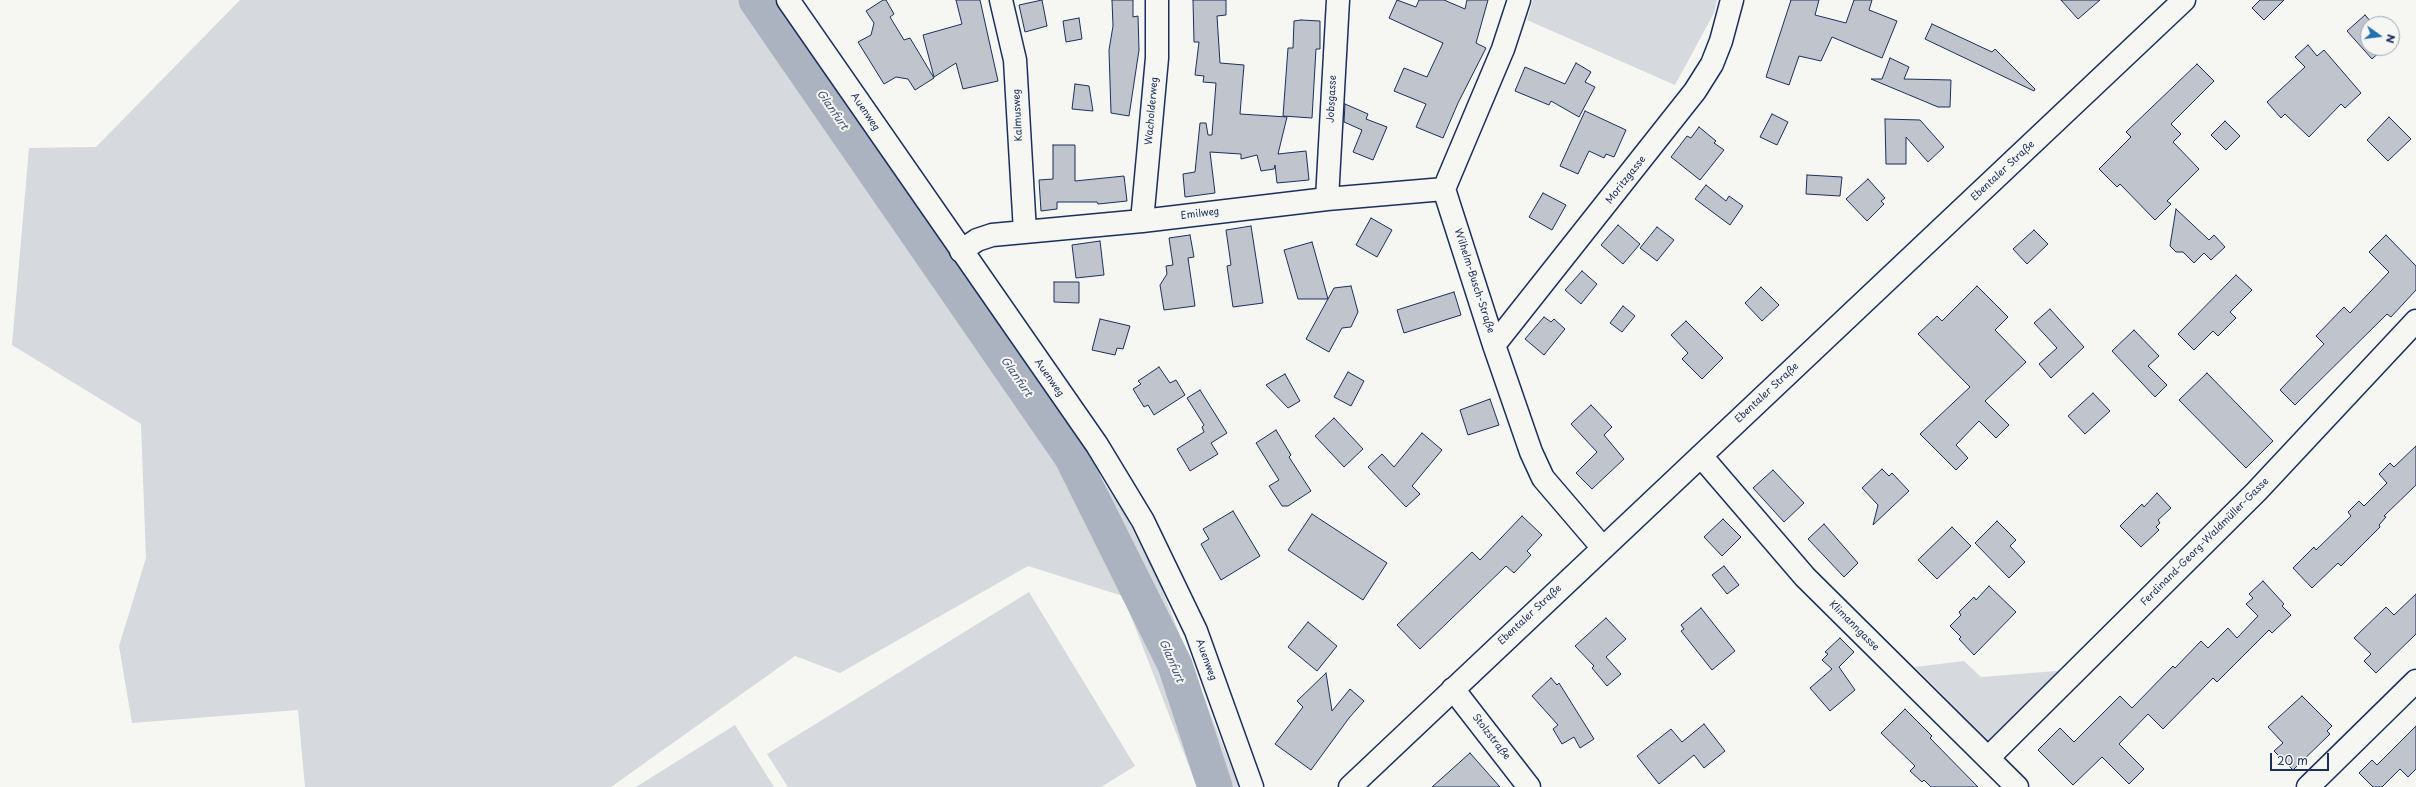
<!DOCTYPE html>
<html>
<head>
<meta charset="utf-8">
<style>
  body { margin:0 }
  #map { position:relative; width:2416px; height:787px; overflow:hidden; background:#f6f6f2; font-family:"Playpen Sans",sans-serif }
  canvas { display:block }
  .north { position:absolute; left:2360px; top:16px; width:40px; height:40px; box-sizing:border-box; background:#f6f6f2; border:1px solid #9ea6b7; border-radius:50%; rotate:104deg; font-size:11px; font-weight:700; line-height:16px; text-align:center; color:#1b2f5e }
  .north::after { content:''; display:block; margin:auto; width:14px; height:18px; background:#1f6fb2; clip-path:polygon(50% 0,100% 100%,50% 72%,0 100%) }
  .scale { position:absolute; left:2270px; top:753px; width:59px; height:18px; box-sizing:border-box; border:2px solid #1b2f5e; border-top:0; padding-left:5px; font-size:12px; line-height:14px; white-space:nowrap; color:#1b2f5e; -webkit-text-stroke:3px #f6f6f2; paint-order:stroke }
</style>
</head>
<body>
<div id="map">
<canvas width="2416" height="787"></canvas>
<div class="north">N</div>
<div class="scale">20 m</div>
</div>
<script>
const ctx = document.querySelector('canvas').getContext('2d');
ctx.lineJoin = 'round';
function fill(path, color) { ctx.fillStyle = color; ctx.fill(path, 'evenodd'); }
const poly = rows => new Path2D(rows.map(r => 'M' + r).join(''));
function trace(path, color, width, dash) { ctx.strokeStyle = color; ctx.lineWidth = width; ctx.lineCap = dash ? 'butt' : 'round'; ctx.setLineDash(dash || []); ctx.stroke(path); }
function drawText(font, color, halo, rows, align = 'center') {
  ctx.font = font + ' "Playpen Sans",sans-serif'; ctx.lineWidth = 4; ctx.setLineDash([]); ctx.textBaseline = 'middle'; ctx.strokeStyle = halo; ctx.fillStyle = color; for (const [text, x, y, turn = 0] of rows) {
    ctx.save(); ctx.translate(x, y); ctx.rotate((+turn || 0) * Math.PI / 180); ctx.textAlign = isNaN(turn) ? turn : align; if (halo) ctx.strokeText(text, 0, 0); ctx.fillText(text, 0, 0); ctx.restore();
  }
}
fill(poly([
  [240,0,769,0,1122,509,1158,579,1239,787,1197,787,1123,596,1028,566,840,673,795,656,611,787,305,787,298,710,132,723,119,646,146,558,141,424,12,345,29,148,96,147],
  [1533,0,1717,0,1714,13,1675,85,1527,20],
  [1029,592,1135,766,1101,787,788,787,767,754],
  [1964,661,1981,677,2069,670,1994,746,1915,667],
  [735,725,774,787,636,787]
]), '#d6d9dd');
trace(poly([
  [756,0,1071,456,1175,665,1215,787]
]), '#abb2c0', 35);
const building = poly([
  [883,0,886,0,894,14,890,17,904,40,910,38,934,78,915,90,908,79,896,77,884,84,858,42,871,35,874,23,866,11,883,0],
  [956,0,980,0,998,81,963,89,956,63,934,77,923,35,962,24,956,0],
  [1042,0,1047,26,1025,32,1019,5,1042,0],
  [1112,0,1133,0,1133,17,1138,16,1139,50,1129,116,1111,113,1109,50,1113,26,1112,0],
  [1193,0,1226,0,1226,15,1217,16,1220,63,1244,65,1240,114,1287,117,1278,154,1306,151,1309,180,1277,183,1275,165,1274,169,1261,171,1257,155,1241,159,1241,154,1210,152,1215,193,1185,197,1183,174,1195,172,1200,123,1206,123,1208,135,1212,135,1216,83,1203,82,1204,76,1195,75,1199,42,1194,42,1193,0],
  [1397,0,1416,7,1419,0,1444,0,1465,9,1467,0,1488,0,1476,43,1486,48,1458,103,1443,138,1416,127,1426,104,1394,91,1404,68,1427,77,1443,43,1389,18,1397,0],
  [1791,0,1819,0,1815,15,1846,23,1854,0,1872,0,1869,10,1897,21,1882,58,1832,37,1821,61,1799,56,1789,85,1766,77,1791,0],
  [2061,0,2100,0,2078,19,2061,0],
  [2260,0,2284,0,2264,20,2252,8,2260,0],
  [2365,15,2373,24,2368,24,2368,48,2384,48,2372,59,2347,31,2365,15],
  [1079,18,1082,39,1066,42,1063,21,1079,18],
  [1301,20,1320,21,1320,49,1316,49,1312,118,1283,116,1288,48,1293,48,1294,21,1301,20],
  [1932,24,1992,52,1995,49,2035,89,2034,91,1925,39,1932,24],
  [2308,45,2317,56,2324,50,2361,93,2345,108,2341,104,2309,137,2285,114,2281,118,2267,102,2305,67,2295,57,2308,45],
  [1890,58,1909,67,1904,79,1951,80,1950,107,1938,107,1871,79,1882,79,1890,58],
  [1576,63,1591,72,1585,82,1595,87,1579,117,1551,101,1549,105,1515,91,1525,67,1565,84,1576,63],
  [2197,64,2214,81,2171,124,2181,134,2173,142,2199,169,2167,201,2171,204,2155,220,2120,184,2117,187,2099,169,2131,137,2126,132,2197,64],
  [1075,84,1089,86,1093,111,1072,109,1075,84],
  [1345,104,1368,114,1366,119,1387,127,1373,160,1353,152,1362,130,1344,122,1345,104],
  [1585,111,1626,130,1614,157,1606,154,1604,158,1589,151,1578,174,1560,166,1585,111],
  [1772,114,1788,122,1777,145,1760,137,1772,114],
  [2389,117,2411,139,2388,161,2367,140,2389,117],
  [1885,119,1920,120,1944,147,1928,162,1906,137,1906,164,1886,164,1885,119],
  [2225,121,2240,136,2226,150,2211,135,2225,121],
  [1699,127,1716,141,1714,143,1724,150,1700,180,1671,157,1687,136,1691,138,1699,127],
  [1053,145,1075,145,1075,181,1124,176,1127,201,1098,204,1097,202,1057,202,1057,209,1041,211,1039,180,1053,179,1053,145],
  [1807,175,1842,177,1840,196,1806,194,1807,175],
  [1868,179,1885,198,1881,201,1884,204,1867,221,1846,199,1868,179],
  [1706,185,1726,201,1729,196,1743,206,1730,225,1695,199,1706,185],
  [1543,193,1566,205,1552,230,1529,217,1543,193],
  [2176,209,2209,240,2214,235,2225,247,2211,260,2204,253,2194,263,2183,252,2176,252,2170,246,2176,209],
  [1371,218,1392,230,1377,257,1356,245,1371,218],
  [1618,225,1640,244,1623,264,1601,245,1618,225],
  [1251,226,1263,303,1233,307,1227,266,1231,265,1226,230,1251,226],
  [1657,227,1674,240,1657,261,1640,248,1657,227],
  [2034,230,2048,244,2027,264,2013,249,2034,230],
  [1190,235,1194,257,1188,258,1195,306,1164,310,1160,285,1167,274,1166,266,1173,265,1169,238,1190,235],
  [2386,235,2416,266,2416,290,2391,317,2387,314,2295,405,2280,390,2324,344,2316,336,2344,307,2350,313,2389,272,2369,252,2386,235],
  [1100,241,1104,275,1076,278,1072,245,1100,241],
  [1312,242,1328,299,1298,299,1284,250,1312,242],
  [1582,271,1597,284,1581,304,1565,290,1582,271],
  [2236,275,2252,290,2230,312,2236,318,2218,336,2213,331,2194,350,2178,334,2236,275],
  [1054,282,1079,282,1079,303,1054,302,1054,282],
  [1351,286,1358,312,1351,327,1342,328,1329,352,1306,339,1334,288,1351,286],
  [1977,286,2008,317,1995,330,2026,362,1985,401,2009,425,1996,438,1979,421,1956,445,1968,458,1956,470,1920,434,1970,387,1918,334,1937,316,1942,321,1977,286],
  [1761,287,1779,305,1762,321,1745,303,1761,287],
  [1454,292,1461,315,1404,333,1397,310,1454,292],
  [1623,306,1635,316,1622,332,1610,323,1623,306],
  [2050,309,2084,347,2051,378,2039,364,2057,348,2034,323,2050,309],
  [1544,317,1551,322,1554,319,1565,329,1544,355,1525,339,1544,317],
  [1100,319,1130,326,1123,349,1117,348,1115,355,1092,350,1100,319],
  [1686,321,1723,358,1702,379,1682,359,1688,353,1671,335,1686,321],
  [2134,330,2159,356,2148,366,2167,385,2155,397,2112,351,2134,330],
  [1159,367,1170,383,1176,380,1185,395,1154,415,1148,405,1144,407,1133,389,1141,384,1138,381,1159,367],
  [1348,372,1364,381,1351,406,1334,397,1348,372],
  [2207,373,2273,441,2246,468,2179,400,2207,373],
  [1285,374,1300,401,1288,408,1266,385,1285,374],
  [1200,390,1227,433,1211,443,1218,454,1190,471,1177,449,1204,432,1202,427,1204,425,1187,398,1200,390],
  [2093,393,2110,411,2085,434,2068,416,2093,393],
  [1490,399,1499,425,1468,435,1460,410,1490,399],
  [1591,405,1612,427,1604,435,1624,459,1592,489,1576,473,1597,452,1571,424,1591,405],
  [1334,418,1363,449,1344,467,1315,436,1334,418],
  [1276,430,1291,455,1289,457,1311,491,1288,506,1282,506,1269,486,1279,480,1256,443,1276,430],
  [1422,433,1442,450,1412,486,1420,494,1406,507,1368,467,1382,454,1394,467,1422,433],
  [2416,446,2416,485,2384,516,2386,517,2379,525,2380,527,2341,566,2338,563,2312,588,2293,568,2314,547,2316,550,2351,516,2348,512,2359,501,2364,506,2387,483,2379,474,2390,463,2394,467,2416,446],
  [1882,469,1889,476,1892,473,1909,491,1873,525,1878,505,1862,488,1882,469],
  [1773,470,1804,503,1784,522,1753,488,1773,470],
  [2157,493,2171,508,2158,520,2160,523,2156,527,2159,530,2141,547,2120,526,2142,504,2144,507,2157,493],
  [1233,511,1260,556,1221,580,1201,544,1209,539,1203,529,1233,511],
  [1312,514,1387,563,1363,600,1288,550,1312,514],
  [1522,516,1542,535,1527,551,1531,555,1514,573,1506,566,1420,649,1397,625,1472,552,1480,560,1522,516],
  [1723,519,1741,537,1722,556,1704,537,1723,519],
  [1997,521,2016,540,2010,546,2025,562,2009,578,1975,543,1997,521],
  [1824,524,1858,563,1844,577,1808,539,1824,524],
  [1952,527,1971,546,1937,579,1918,560,1952,527],
  [1724,566,1739,585,1727,594,1712,575,1724,566],
  [2263,581,2284,604,2282,606,2291,615,2272,633,2269,630,2217,682,2213,678,2163,729,2148,714,2119,744,2144,769,2129,784,2102,757,2073,785,2038,750,2060,728,2074,742,2120,696,2132,708,2173,666,2175,668,2201,641,2208,648,2228,628,2237,638,2258,616,2246,604,2253,598,2249,594,2263,581],
  [1989,586,2016,612,1974,655,1959,639,1961,637,1950,626,1961,615,1959,612,1974,597,1976,600,1989,586],
  [2416,594,2416,634,2376,673,2364,661,2371,654,2354,638,2386,607,2394,615,2416,594],
  [1701,608,1735,651,1712,670,1681,631,1684,629,1681,625,1701,608],
  [1606,618,1626,639,1606,657,1621,674,1607,686,1592,668,1594,666,1575,646,1606,618],
  [1308,622,1337,646,1317,671,1288,647,1308,622],
  [1840,638,1854,652,1839,667,1855,690,1830,711,1810,688,1832,669,1822,660,1828,654,1825,652,1840,638],
  [1326,673,1332,711,1350,689,1364,701,1349,718,1311,770,1275,744,1303,707,1297,701,1326,673],
  [1551,678,1557,685,1559,683,1594,739,1580,748,1574,737,1562,744,1553,729,1558,725,1532,696,1551,678],
  [2302,696,2332,726,2327,731,2330,734,2293,770,2274,751,2283,743,2268,727,2302,696],
  [1905,709,1932,736,1930,738,1978,787,1931,787,1924,780,1922,782,1910,771,1915,766,1881,733,1905,709],
  [1704,724,1725,751,1704,768,1694,755,1659,784,1637,756,1671,729,1682,742,1704,724],
  [2416,726,2416,769,2408,777,2400,769,2382,787,2373,787,2359,773,2372,760,2377,765,2416,726],
  [1470,753,1500,787,1432,787,1470,753]
]);
fill(building, '#c0c4cd');
trace(building, '#1b2f5e', 1);
const minor = poly([
  [788,0,1097,445,1143,521,1196,631,1252,787],
  [1001,0,1015,60,1025,232],
  [1519,0,1503,49,1444,189,1494,345,1531,452,1543,478,1602,547],
  [1327,199,1338,0],
  [1142,221,1157,58,1157,0],
  [961,251,977,240,992,235,1142,221,1327,199,1444,189],
  [1494,345,1695,91,1712,64,1721,41,1732,0],
  [1701,456,1805,577,2017,787],
  [1453,689,1529,787],
  [1988,758,2256,492,2416,321],
  [2308,787,2416,681]
]);
const major = poly([
  [1350,787,2184,0]
]);
trace(minor, '#1b2f5e', 25);
trace(major, '#1b2f5e', 25);
trace(minor, '#f6f6f2', 22);
trace(major, '#f6f6f2', 22);
drawText('10px', '#1b2f5e', '#f6f6f2', [
  ["Jobsgasse",1332,99,-87],
  ["Wacholderweg",1152,111,-85],
  ["Auenweg",865,112,56],
  ["Kalmusweg",1018,115,-93],
  ["Ebentaler Straße",2003,171,-43],
  ["Moritzgasse",1626,180,-52],
  ["Emilweg",1200,214,-7],
  ["Wilhelm-Busch-Straße",1474,281,72],
  ["Auenweg",1049,378,55],
  ["Ebentaler Straße",1767,393,-43],
  ["Ferdinand-Georg-Waldmüller-Gasse",2205,542,-45],
  ["Ebentaler Straße",1530,615,-43],
  ["Klimanngasse",1854,626,45],
  ["Auenweg",1206,660,70],
  ["Stolzstraße",1491,737,52]
]);
drawText('italic 11px', '#46567b', '#f6f6f2', [
  ["Glanfurt",832,110,55],
  ["Glanfurt",1016,377,55],
  ["Glanfurt",1171,661,67]
]);
</script>
</body>
</html>
